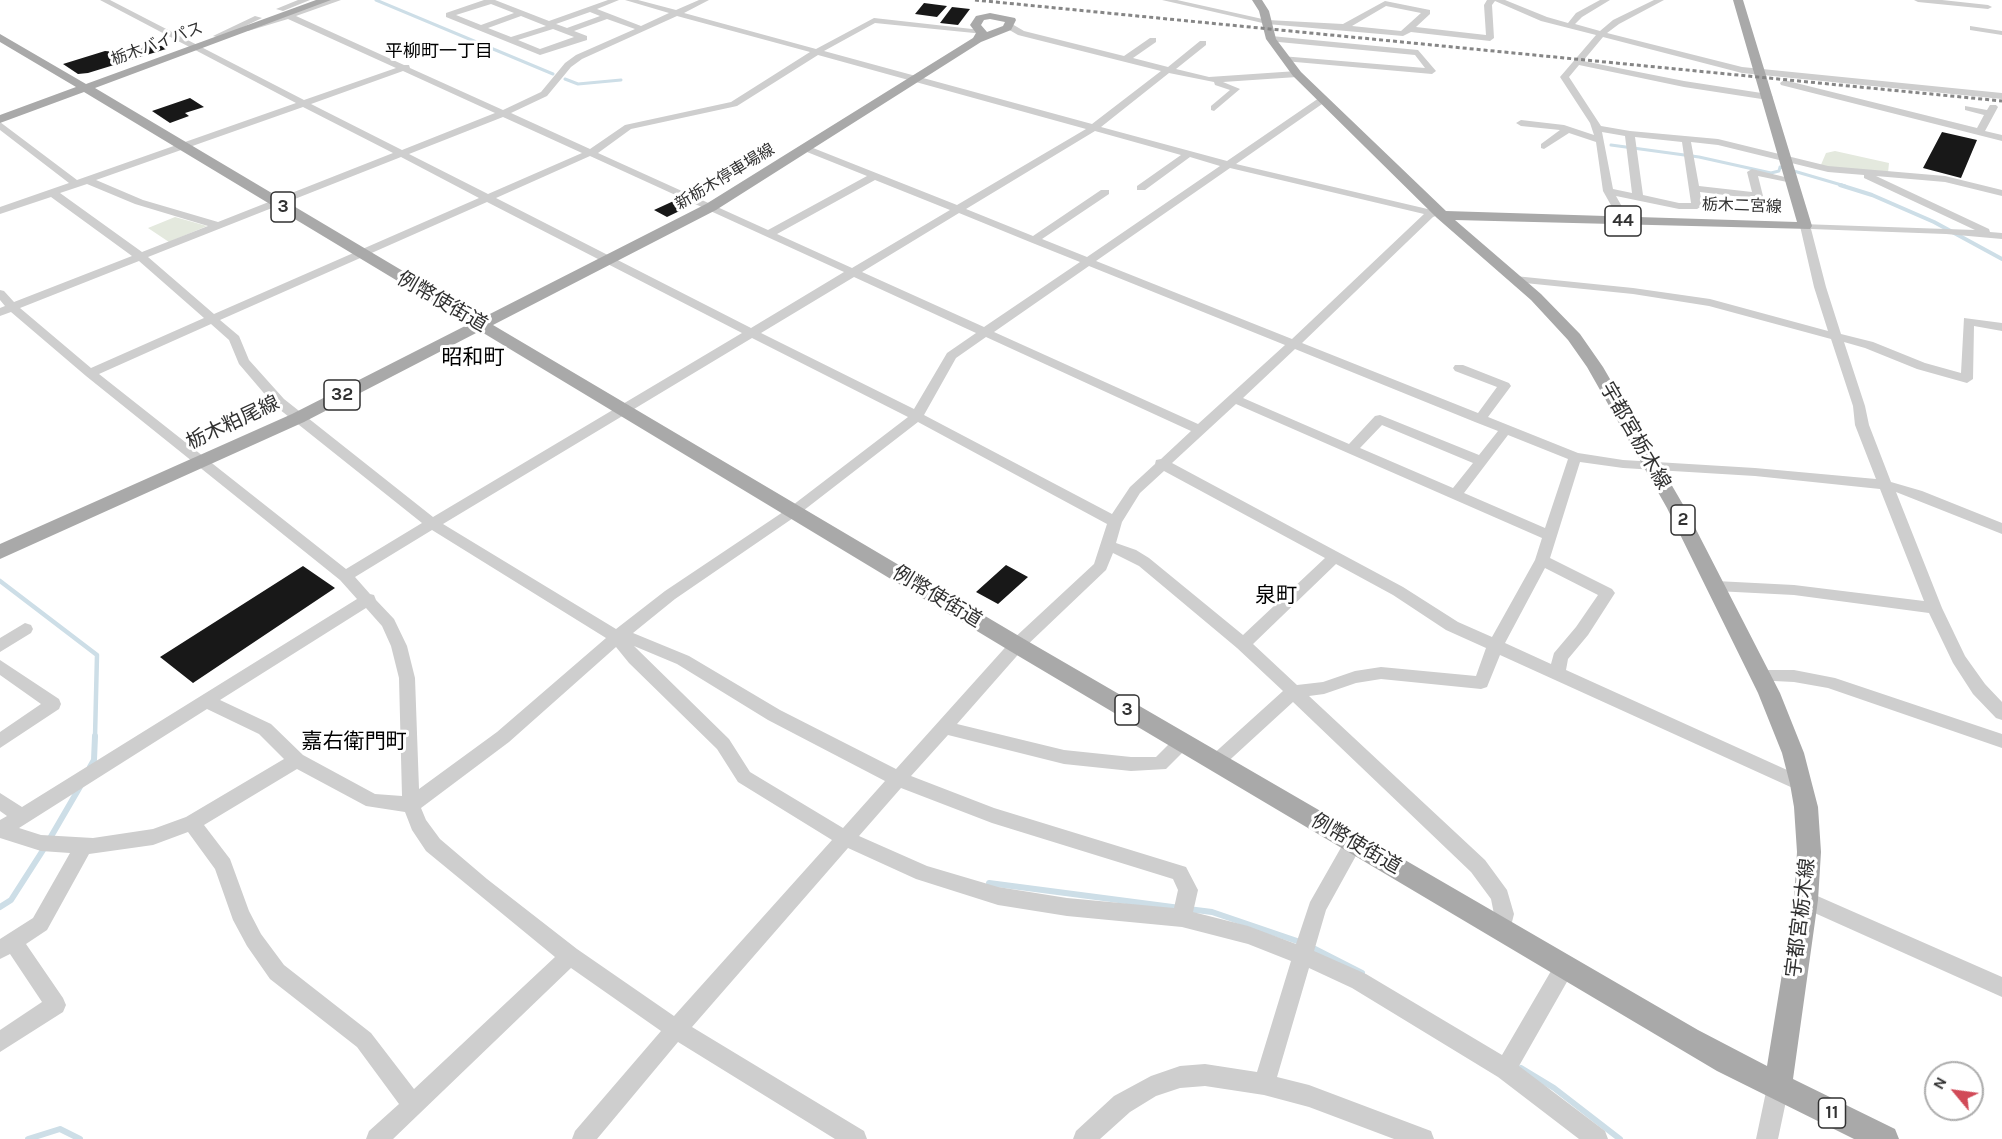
<!DOCTYPE html>
<html>
<head>
<meta charset="utf-8">
<style>
  body { margin:0 }
  #map { position:relative; width:2002px; height:1139px; overflow:hidden; background:#fff; font-family:Karla,sans-serif }
  canvas { display:block }
  .north { position:absolute; left:1924px; top:1061px; width:60px; height:60px; box-sizing:border-box; background:#fff; border:2px solid #adadad; border-radius:50%; rotate:299deg; font-size:16px; font-weight:700; line-height:24px; text-align:center; color:#313131 }
  .north::after { content:''; display:block; margin:auto; width:21px; height:27px; background:#d14a58; clip-path:polygon(50% 0,100% 100%,50% 72%,0 100%) }
</style>
</head>
<body>
<div id="map">
<canvas width="2002" height="1139"></canvas>
<div class="north">N</div>
</div>
<script>
const ctx = document.querySelector('canvas').getContext('2d');
ctx.lineJoin = 'round';
function fill(path, color) { ctx.fillStyle = color; ctx.fill(path, 'evenodd'); }
const poly = rows => new Path2D(rows.map(r => 'M' + r).join(''));
function trace(path, color, width, dash) { ctx.strokeStyle = color; ctx.lineWidth = width; ctx.lineCap = dash ? 'butt' : 'round'; ctx.setLineDash(dash || []); ctx.stroke(path); }
function drawText(font, color, halo, rows, align = 'center') {
  ctx.font = font + ' Karla,"Noto Sans JP",sans-serif'; ctx.lineWidth = 6; ctx.setLineDash([]); ctx.textBaseline = 'middle'; ctx.strokeStyle = halo; ctx.fillStyle = color; for (const [text, x, y, turn = 0] of rows) {
    ctx.save(); ctx.translate(x, y); ctx.rotate((+turn || 0) * Math.PI / 180); ctx.textAlign = isNaN(turn) ? turn : align; if (halo) ctx.strokeText(text, 0, 0); ctx.fillText(text, 0, 0); ctx.restore();
  }
}
fill(poly([
  [1835,151,1889,163,1888,173,1820,167,1826,153],
  [175,217,207,226,169,242,148,228]
]), '#e4e9de');
trace(poly([
  [376,0,553,74],
  [565,79,578,84,621,80],
  [1611,145,1699,157,1771,173,1779,171,1780,167,1845,186]
]), '#cddee7', 3);
trace(poly([
  [1840,185,1872,195,1934,222,2002,259]
]), '#cddee7', 4);
trace(poly([
  [0,581,97,655,95,737]
]), '#cddee7', 4.5);
trace(poly([
  [90,767,94,760,95,736],
  [49,840,81,785],
  [989,883,1180,908],
  [0,907,11,900,45,847],
  [1188,909,1212,912,1300,942],
  [1311,947,1362,973],
  [1521,1068,1554,1088,1620,1139],
  [28,1139,60,1129,80,1139]
]), '#cddee7', 6);
fill(poly([
  [924,3,947,6,937,17,915,14],
  [952,7,970,9,958,25,940,23],
  [154,41,166,49,88,73,78,74,63,64,105,51,116,52],
  [190,98,204,107,185,113,189,116,170,123,152,111],
  [1942,132,1977,140,1961,178,1923,168],
  [678,199,692,205,667,217,654,210],
  [1006,565,1028,577,998,604,976,592],
  [303,566,335,588,193,683,160,657]
]), '#181818');
fill(poly([
  [100,0,110,0,304,100,396,68,288,19,248,31,244,29,284,13,329,0,341,0,296,16,404,65,409,65,410,68,503,110,541,92,565,63,576,55,635,29,607,19,574,31,587,36,587,40,540,55,446,17,446,13,484,0,495,0,549,21,608,0,619,0,597,9,641,26,669,13,625,0,638,0,676,10,699,0,709,0,684,13,816,49,874,18,981,30,984,30,984,34,875,23,824,51,1092,124,1161,71,1018,35,1006,28,1006,24,1012,24,1024,31,1124,56,1150,38,1156,38,1156,42,1133,58,1168,67,1200,41,1206,41,1206,45,1176,69,1209,77,1297,71,1301,74,1297,77,1223,82,1240,89,1214,111,1211,110,1211,106,1230,90,1215,85,1214,82,1169,73,1101,127,1227,161,1319,98,1325,98,1325,102,1236,164,1436,211,1441,214,1433,217,1302,343,1478,413,1497,387,1455,371,1453,368,1455,365,1463,365,1509,383,1511,386,1488,417,1578,453,1623,460,1755,468,1876,479,1855,425,1853,406,1831,339,1709,306,1633,294,1515,282,1509,279,1515,276,1633,288,1710,299,1828,331,1814,287,1800,226,1801,224,1975,230,1864,178,1864,175,1828,172,1718,145,1691,142,1699,186,1752,192,1747,172,1752,169,1797,180,1792,183,1758,176,1763,196,1758,199,1700,192,1702,206,1697,209,1679,209,1616,196,1630,221,1625,224,1621,223,1603,191,1596,142,1569,133,1544,149,1541,148,1541,144,1560,130,1521,126,1516,123,1521,120,1564,125,1594,135,1590,123,1560,77,1596,35,1541,21,1495,1,1492,5,1494,38,1490,41,1411,32,1403,36,1267,24,1162,0,1177,0,1267,20,1343,24,1385,1,1430,10,1430,14,1416,27,1486,35,1484,5,1487,0,1505,0,1547,17,1568,23,1576,13,1600,0,1610,0,1582,17,1575,24,1600,31,1613,20,1654,0,1664,0,1619,24,1607,33,1742,67,2002,93,2002,99,1742,73,1603,37,1583,61,1684,81,1768,94,1773,97,1768,100,1684,87,1579,65,1569,77,1601,126,1630,131,1718,139,1828,166,1945,176,2002,190,2002,196,1945,182,1876,176,1989,229,1990,232,2002,233,2002,239,1946,234,1811,229,1826,287,1841,334,1873,342,1925,363,1961,373,1964,318,2002,323,2002,331,1974,326,1973,379,1967,383,1917,369,1865,348,1844,342,1865,406,1869,425,1891,482,1922,491,2002,523,2002,534,1896,492,1942,608,1965,656,1985,684,2002,702,2002,720,1996,718,1973,694,1953,663,1929,613,1794,595,1716,591,1711,590,1708,586,1711,582,1716,581,1794,585,1924,601,1880,489,1755,476,1623,468,1580,462,1550,558,1612,589,1615,593,1588,635,1568,659,1566,670,1807,779,1810,784,1807,789,1801,791,1795,789,1500,655,1487,687,1481,689,1381,679,1356,683,1324,694,1309,696,1485,860,1507,890,1514,914,1509,934,1502,937,1495,934,1492,928,1494,914,1491,899,1471,872,1293,702,1222,767,1216,769,1210,767,1207,762,1210,757,1283,691,1237,648,1139,566,1113,553,1106,570,1023,649,957,724,1064,750,1131,757,1156,757,1176,737,1182,735,1188,737,1191,742,1188,747,1166,769,1131,771,1064,764,948,735,911,776,994,808,1186,867,1198,890,1193,912,1248,926,1296,944,1310,902,1347,837,1354,835,1361,837,1363,843,1326,910,1314,951,1366,974,1502,1055,1558,959,1565,957,1572,959,1575,966,1572,973,1519,1066,1605,1131,1608,1139,1579,1139,1498,1077,1352,988,1309,968,1277,1077,1309,1085,1423,1128,1431,1131,1434,1139,1394,1139,1309,1107,1264,1095,1205,1086,1180,1088,1156,1096,1130,1112,1100,1139,1073,1139,1076,1131,1114,1096,1151,1076,1180,1066,1205,1064,1257,1072,1291,961,1248,944,1182,927,1067,916,998,905,916,879,848,848,692,1027,864,1131,867,1139,835,1139,678,1042,597,1139,572,1139,575,1131,661,1031,571,968,393,1139,366,1139,369,1131,399,1104,357,1047,270,979,247,946,233,920,215,869,188,832,153,845,89,854,47,930,26,944,63,998,66,1005,63,1012,0,1052,0,1030,42,1002,10,954,0,959,0,939,33,918,70,853,41,851,0,838,0,820,7,816,0,811,0,793,22,807,357,599,340,580,86,376,11,312,0,316,0,308,5,306,0,300,0,290,4,291,14,302,132,256,51,197,0,214,0,207,69,183,0,130,0,122,77,180,296,103,100,0],
  [491,4,514,13,481,25,456,15,491,4],
  [1386,6,1421,13,1401,31,1352,26,1386,6],
  [590,12,600,16,567,28,556,24,590,12],
  [521,16,546,26,511,37,488,28,521,16],
  [677,16,810,52,731,102,625,125,590,149,511,113,547,96,571,67,582,59,677,16],
  [553,29,574,37,540,49,518,40,553,29],
  [818,55,1086,129,957,205,808,146,802,146,802,150,867,176,768,230,598,153,631,129,737,106,818,55],
  [403,71,495,113,402,150,311,104,403,71],
  [303,107,393,153,218,222,143,200,96,180,303,107],
  [503,117,582,153,488,194,409,154,503,117],
  [1095,131,1181,155,1137,186,1137,190,1145,190,1190,157,1220,166,1087,257,1042,239,1109,194,1109,190,1101,190,1033,236,966,209,1095,131],
  [1602,132,1625,136,1632,193,1613,189,1602,132],
  [1635,137,1682,142,1691,203,1679,203,1643,195,1635,137],
  [590,156,844,272,751,328,496,198,590,156],
  [401,157,479,198,214,314,148,257,401,157],
  [1230,168,1424,214,1292,339,1096,261,1230,168],
  [875,180,950,210,852,268,777,234,875,180],
  [87,184,135,204,208,226,142,252,60,193,87,184],
  [487,202,742,333,433,517,284,399,249,360,239,336,220,320,487,202],
  [959,213,1030,242,1080,262,984,327,862,272,959,213],
  [139,261,204,318,91,368,20,308,139,261],
  [1089,266,1285,345,1198,424,994,332,1089,266],
  [854,277,976,333,947,353,914,409,761,333,854,277],
  [211,324,229,340,239,364,274,405,422,523,346,569,99,374,211,324],
  [986,337,1191,431,1161,459,1156,460,1155,464,1130,487,1112,514,924,415,956,358,986,337],
  [752,338,908,417,789,508,665,591,616,629,443,524,752,338],
  [1295,349,1475,422,1498,431,1479,455,1380,415,1375,416,1349,444,1243,398,1295,349],
  [1236,404,1542,538,1535,560,1492,637,1458,622,1403,587,1172,463,1236,404],
  [918,422,1107,524,1094,564,1011,641,896,769,780,710,689,656,633,633,675,599,799,514,918,422],
  [1382,425,1473,463,1453,488,1360,448,1382,425],
  [1508,435,1568,459,1545,528,1464,493,1508,435],
  [1164,471,1325,558,1243,635,1149,558,1136,550,1116,543,1122,522,1140,493,1164,471],
  [432,530,606,638,497,732,419,789,415,678,407,646,394,619,376,600,374,595,370,594,355,577,432,530],
  [1336,564,1393,595,1446,630,1486,648,1476,676,1381,667,1355,671,1323,682,1297,685,1253,644,1336,564],
  [1545,568,1598,595,1576,627,1554,653,1551,664,1505,643,1545,568],
  [366,608,382,626,391,646,399,678,402,796,375,794,303,755,271,724,220,700,366,608],
  [634,646,677,664,768,720,885,781,843,828,750,772,729,739,634,646],
  [616,647,629,663,717,749,738,782,832,840,674,1016,577,949,487,879,440,839,426,820,421,808,509,742,616,647],
  [207,709,259,734,284,759,186,817,153,829,93,838,41,835,19,828,207,709],
  [297,769,366,806,405,812,412,830,426,851,555,957,414,1089,371,1033,284,965,261,934,249,911,230,859,204,825,297,769],
  [901,788,992,823,1173,879,1178,890,1174,908,1067,898,998,887,927,866,859,836,901,788],
  [298,0,310,0,283,11,276,9,298,0],
  [1914,0,1942,0,1988,5,1992,7,1988,9,1918,2,1914,0],
  [255,16,262,18,220,38,213,36,255,16],
  [1970,26,2002,31,2002,35,1970,30,1970,26],
  [1271,36,1418,50,1436,71,1432,74,1284,61,1280,58,1281,56,1425,68,1415,55,1268,41,1268,37,1271,36],
  [1784,80,1977,128,1984,115,1965,110,1965,106,1987,110,1990,105,1996,105,1998,107,1985,131,2002,135,2002,141,1781,85,1780,83,1784,80],
  [25,623,31,625,33,629,31,633,0,652,0,638,25,623],
  [0,660,59,699,61,704,59,709,0,748,0,732,41,704,0,675,0,660],
  [1760,670,1794,670,1835,678,2002,734,2002,748,1828,688,1794,682,1754,680,1752,676,1754,672,1760,670],
  [1806,891,2002,977,2002,997,1799,906,1796,900,1799,894,1806,891],
  [1778,1076,1786,1079,1789,1087,1778,1139,1756,1139,1767,1087,1770,1079,1778,1076]
]), '#cecece');
fill(poly([
  [316,0,331,0,95,88,482,318,706,204,973,38,976,33,970,25,976,16,990,13,1015,18,1016,20,1011,30,981,42,716,210,493,325,1024,639,1698,1030,1767,1066,1794,900,1797,852,1794,807,1790,784,1782,753,1758,693,1667,508,1587,367,1568,340,1531,300,1437,218,1293,76,1266,39,1259,11,1252,0,1262,0,1269,11,1276,39,1301,72,1446,211,1797,222,1733,0,1743,0,1812,226,1810,229,1455,220,1541,294,1580,334,1603,367,1685,508,1780,693,1804,753,1812,784,1818,807,1821,852,1818,900,1793,1079,1895,1129,1899,1139,1854,1139,1717,1071,1010,651,480,331,304,422,0,559,0,544,292,414,469,324,84,92,0,123,0,115,76,87,0,42,0,34,86,84,316,0],
  [990,19,1005,22,1003,26,987,32,981,25,984,20,990,19]
]), '#a9a9a9');
trace(poly([
  [975,0,2002,101]
]), '#868686', 3, [4, 3]);
drawText('16px', '#313131', '#fff', [
  ["栃木バイパス",157,44,-20],
  ["新栃木停車場線",725,177,-31],
  ["栃木二宮線",1742,206,2]
]);
drawText('18px', '#000', '#fff', [
  ["平柳町一丁目",439,52]
]);
for (const [x, y, w] of [
  [283,207,24],
  [1623,221,36],
  [342,395,36],
  [1683,520,24],
  [1127,710,24],
  [1832,1113,27]
]) { const box = new Path2D(); box.roundRect(x - w / 2, y - 15, w, 30, 4.5); ctx.fillStyle = '#fff'; ctx.fill(box); trace(box, '#313131', 1.5); }
drawText('bold 18px', '#313131', null, [
  ["3",283,207],
  ["44",1623,221],
  ["32",342,395],
  ["2",1683,520],
  ["3",1127,710],
  ["11",1832,1113]
]);
drawText('20px', '#313131', '#fff', [
  ["例幣使街道",442,302,30],
  ["栃木粕尾線",233,423,-25],
  ["宇都宮栃木線",1635,436,60],
  ["例幣使街道",937,597,31],
  ["例幣使街道",1356,844,30],
  ["宇都宮栃木線",1801,918,-83]
]);
drawText('21px', '#000', '#fff', [
  ["昭和町",473,358],
  ["泉町",1276,596],
  ["嘉右衛門町",354,742]
]);
</script>
</body>
</html>
